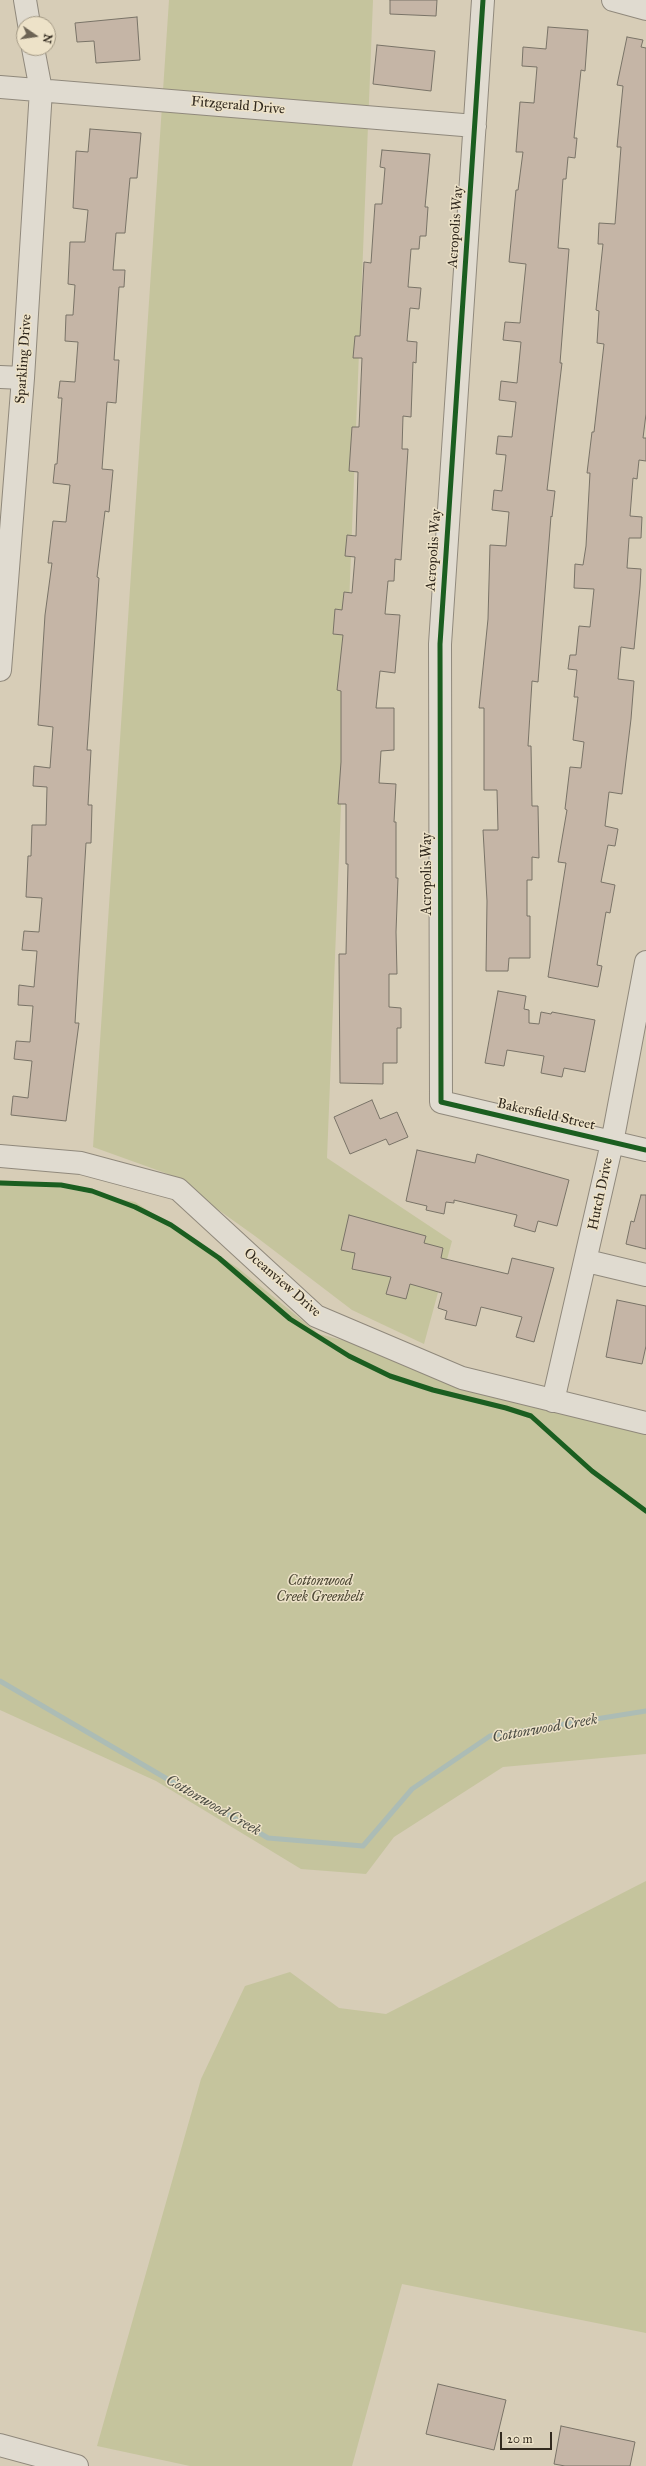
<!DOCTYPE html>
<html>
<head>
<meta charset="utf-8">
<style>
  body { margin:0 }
  #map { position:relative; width:646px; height:2466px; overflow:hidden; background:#d7cdb7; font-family:"IM FELL Great Primer",serif }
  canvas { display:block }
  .north { position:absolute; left:16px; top:16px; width:40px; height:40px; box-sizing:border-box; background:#ede2c8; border:1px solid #a29884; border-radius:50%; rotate:103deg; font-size:11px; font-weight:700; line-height:16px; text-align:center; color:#322a1f }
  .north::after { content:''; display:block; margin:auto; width:14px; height:18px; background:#6c6354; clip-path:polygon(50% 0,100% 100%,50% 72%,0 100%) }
  .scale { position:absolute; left:500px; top:2432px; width:52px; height:18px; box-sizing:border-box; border:2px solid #322a1f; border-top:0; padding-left:5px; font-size:12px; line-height:14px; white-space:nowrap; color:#322a1f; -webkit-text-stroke:3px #ede2c8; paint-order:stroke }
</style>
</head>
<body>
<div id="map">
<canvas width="646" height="2466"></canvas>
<div class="north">N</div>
<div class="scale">20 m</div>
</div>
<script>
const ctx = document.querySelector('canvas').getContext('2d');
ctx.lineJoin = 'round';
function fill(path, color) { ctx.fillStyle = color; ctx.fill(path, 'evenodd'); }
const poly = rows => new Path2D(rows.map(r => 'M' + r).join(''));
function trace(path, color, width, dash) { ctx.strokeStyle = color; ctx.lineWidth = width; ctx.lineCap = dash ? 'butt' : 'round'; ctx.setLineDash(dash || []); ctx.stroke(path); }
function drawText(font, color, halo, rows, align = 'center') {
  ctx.font = font + ' "IM FELL Great Primer",serif'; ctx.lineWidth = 3; ctx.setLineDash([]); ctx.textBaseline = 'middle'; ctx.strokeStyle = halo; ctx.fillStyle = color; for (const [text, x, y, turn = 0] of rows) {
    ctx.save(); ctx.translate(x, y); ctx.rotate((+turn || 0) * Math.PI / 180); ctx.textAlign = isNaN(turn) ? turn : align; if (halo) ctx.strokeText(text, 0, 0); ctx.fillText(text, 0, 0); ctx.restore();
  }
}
fill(poly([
  [169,0,373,0,327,1158,452,1241,424,1344,352,1310,255,1236,168,1174,93,1147],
  [0,1180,37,1183,135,1202,238,1268,319,1334,646,1420,646,1754,503,1767,394,1837,366,1874,301,1869,156,1781,0,1710],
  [646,1881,646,2333,402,2284,352,2466,190,2466,97,2446,201,2079,245,1986,290,1972,339,2008,386,2014]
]), '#c5c49d');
trace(poly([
  [0,1681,268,1838,363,1846,412,1789,490,1736,646,1711]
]), '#acbcb5', 5);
const building = poly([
  [390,0,437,0,436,16,390,14,390,0],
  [137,17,140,60,96,63,94,41,77,42,75,23,137,17],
  [548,27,588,30,585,71,581,70,574,138,577,138,575,158,568,157,566,179,563,179,558,248,569,249,560,363,562,363,547,490,555,491,552,517,551,516,538,682,532,681,528,746,531,746,532,806,538,806,539,858,532,857,532,880,527,880,527,916,530,916,530,958,509,958,508,971,486,971,487,901,483,830,498,830,497,790,484,790,484,708,479,708,488,619,490,545,506,546,509,512,492,510,494,490,502,491,506,455,496,454,498,436,512,437,516,402,499,400,501,381,517,383,521,342,503,340,505,322,520,323,526,264,509,262,516,190,518,190,523,152,516,152,520,102,534,103,537,67,522,66,523,47,546,49,548,27],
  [627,37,643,40,641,47,646,48,646,414,643,438,646,438,646,461,639,460,637,479,633,478,630,516,642,517,641,538,629,538,627,568,641,569,640,587,634,649,621,647,618,679,634,681,631,719,622,794,609,792,605,826,618,829,615,846,608,845,601,882,615,885,610,913,606,912,597,965,602,966,598,987,548,977,566,863,558,862,567,810,565,809,570,767,581,768,584,742,573,740,578,697,574,697,577,670,568,669,570,655,576,655,579,626,590,627,594,589,574,588,575,564,583,565,586,546,590,473,587,473,592,432,594,432,604,344,597,343,599,311,596,310,603,244,598,244,599,223,615,224,621,147,617,147,623,86,617,85,627,37],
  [377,45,435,51,431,91,373,84,377,45],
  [90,129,141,133,137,178,130,178,125,233,116,233,113,270,125,270,124,287,119,287,114,360,119,360,116,403,107,402,102,469,113,470,109,512,105,511,97,577,99,578,87,750,91,750,88,805,92,805,91,843,86,843,75,1023,79,1023,66,1121,11,1115,13,1096,28,1098,32,1061,14,1059,16,1041,30,1042,33,1006,18,1005,19,985,34,987,37,951,22,950,24,931,39,932,42,898,26,897,28,856,31,856,32,825,46,825,47,787,33,786,34,766,50,768,53,727,38,725,45,615,52,563,48,563,53,521,66,522,70,485,53,483,55,464,57,464,62,398,58,398,60,381,75,382,78,342,65,341,66,315,73,315,75,285,68,284,70,242,85,242,88,210,73,208,76,151,88,152,90,129],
  [382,150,430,154,425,207,428,207,426,236,420,236,419,249,411,249,408,287,421,288,419,309,410,308,407,341,417,342,416,363,413,362,411,417,403,416,402,449,408,449,401,560,395,559,394,581,388,581,385,614,400,615,395,673,380,671,376,708,394,708,394,750,381,751,379,783,396,784,394,822,396,822,396,878,398,878,396,932,397,974,389,974,389,1007,401,1008,401,1028,397,1028,397,1063,383,1063,383,1084,340,1083,339,954,346,954,348,864,346,864,346,804,338,804,341,762,341,691,337,690,343,635,333,634,335,609,342,610,344,592,352,593,355,557,345,556,347,535,356,536,358,472,349,471,352,427,359,427,362,358,353,358,355,336,360,336,364,262,371,263,375,204,382,204,385,168,380,167,382,150],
  [498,991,526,996,524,1009,529,1010,529,1023,539,1024,541,1012,551,1014,552,1012,595,1020,585,1072,564,1068,562,1077,541,1073,544,1056,507,1050,504,1066,485,1063,498,991],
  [372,1100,380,1119,397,1112,408,1137,389,1145,386,1139,350,1154,334,1117,372,1100],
  [417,1150,475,1163,477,1154,569,1180,557,1226,538,1221,535,1232,514,1226,517,1215,454,1200,454,1203,446,1202,444,1214,426,1210,427,1206,406,1201,417,1150],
  [641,1195,646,1195,646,1249,626,1244,631,1221,634,1222,641,1195],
  [349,1215,426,1236,424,1243,443,1248,441,1258,508,1274,512,1258,554,1268,534,1342,516,1337,522,1317,481,1307,476,1326,445,1319,447,1311,438,1308,442,1293,410,1284,406,1299,386,1294,391,1277,352,1269,355,1253,341,1250,349,1215],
  [617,1300,646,1306,646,1346,642,1364,606,1357,617,1300],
  [438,2384,506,2400,494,2450,426,2434,438,2384],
  [561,2426,635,2442,630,2466,565,2466,554,2464,561,2426]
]);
fill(building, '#c5b5a6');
trace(building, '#797367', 1);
const minor = poly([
  [25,0,29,24],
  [483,0,440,644,441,1102,646,1150],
  [613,0,646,9],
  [0,87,475,126],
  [0,377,23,378],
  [0,670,23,378,41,90,33,48],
  [0,1156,81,1163,178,1189,316,1316,462,1378,646,1423],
  [587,1261,646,1275],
  [553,1401,612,1143,646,962],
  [0,2445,77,2466]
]);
trace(minor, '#90897c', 24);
trace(minor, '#e0dbd0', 22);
trace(poly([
  [483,0,440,644,441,1102,646,1150],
  [0,1183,61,1185,92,1191,135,1207,171,1225,219,1258,290,1319,349,1356,390,1376,433,1390,506,1408,531,1416,592,1471,646,1511]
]), '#1b5e20', 5);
drawText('14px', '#322a1f', '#ede2c8', [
  ["Fitzgerald Drive",238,106,5],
  ["Acropolis Way",456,227,-86],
  ["Sparkling Drive",24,359,-86],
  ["Acropolis Way",434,550,-86],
  ["Acropolis Way",428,874,-90],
  ["Bakersfield Street",546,1115,13],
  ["Hutch Drive",601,1194,-78],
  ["Oceanview Drive",282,1283,41]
]);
drawText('italic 14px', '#4c4734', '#ede2c8', [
  ["Cottonwood",320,1582],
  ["Creek Greenbelt",320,1598]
]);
drawText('italic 15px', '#4c4d44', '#ede2c8', [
  ["Cottonwood Creek",545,1729,-10],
  ["Cottonwood Creek",213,1806,30]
]);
</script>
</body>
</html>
